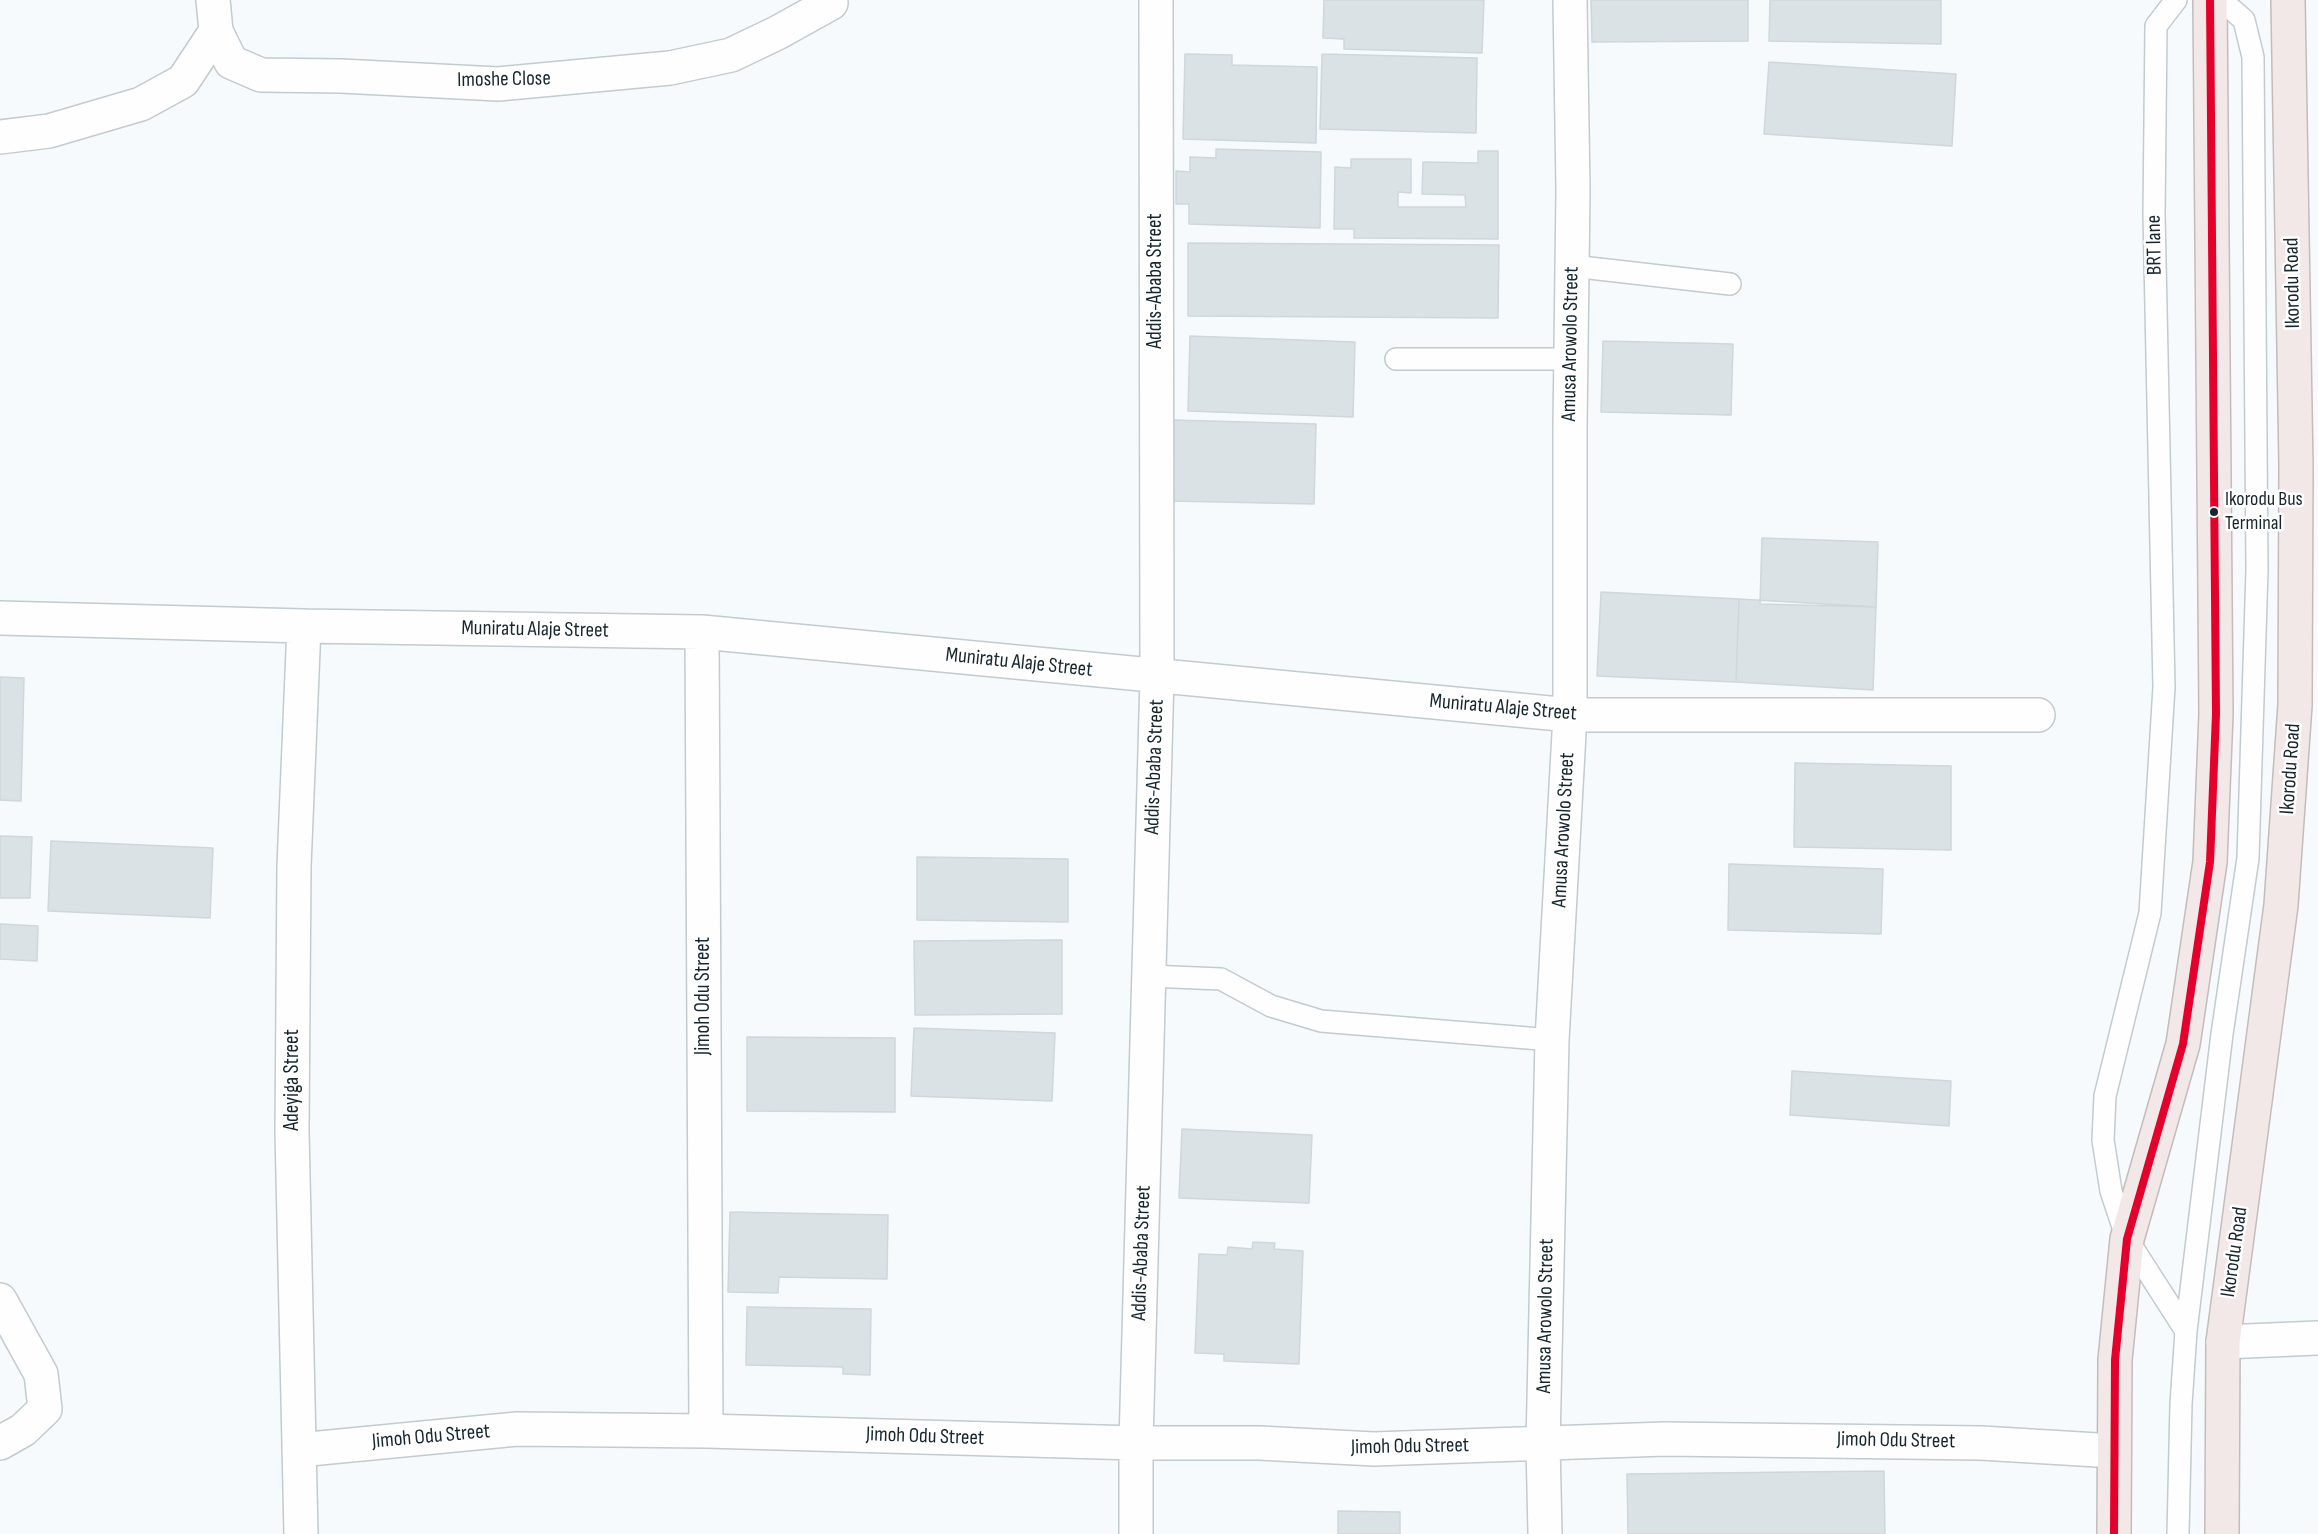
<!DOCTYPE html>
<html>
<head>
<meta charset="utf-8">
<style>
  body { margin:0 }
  canvas { display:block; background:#f6fafc }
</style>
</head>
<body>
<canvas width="2318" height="1534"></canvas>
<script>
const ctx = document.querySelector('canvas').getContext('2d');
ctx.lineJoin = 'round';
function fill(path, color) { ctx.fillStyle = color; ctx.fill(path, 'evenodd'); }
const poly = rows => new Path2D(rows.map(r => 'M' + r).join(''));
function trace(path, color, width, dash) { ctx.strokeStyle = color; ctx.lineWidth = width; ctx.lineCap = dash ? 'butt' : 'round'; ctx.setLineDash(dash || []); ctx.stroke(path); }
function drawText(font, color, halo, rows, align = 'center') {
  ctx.font = font + ' "Sofia Sans Condensed",sans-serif'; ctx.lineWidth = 5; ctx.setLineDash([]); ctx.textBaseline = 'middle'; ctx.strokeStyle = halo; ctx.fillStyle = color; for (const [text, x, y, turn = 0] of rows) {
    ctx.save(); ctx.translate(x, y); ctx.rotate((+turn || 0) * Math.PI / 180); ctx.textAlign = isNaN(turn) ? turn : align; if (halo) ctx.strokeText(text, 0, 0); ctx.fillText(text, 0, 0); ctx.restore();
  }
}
const building = poly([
  [1324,0,1484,0,1482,53,1344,49,1344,39,1323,38,1324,0],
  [1591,0,1748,0,1748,41,1592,42,1591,0],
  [1770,0,1941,0,1941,44,1769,41,1770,0],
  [1185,54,1232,55,1232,65,1317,67,1316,143,1183,139,1185,54],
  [1322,54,1477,58,1476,133,1320,129,1322,54],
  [1769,62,1956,74,1952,146,1764,134,1769,62],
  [1216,149,1321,152,1320,228,1189,224,1189,204,1176,204,1176,171,1190,172,1190,157,1216,158,1216,149],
  [1478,151,1498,151,1498,239,1354,238,1354,229,1334,229,1335,167,1351,168,1351,159,1411,159,1411,193,1398,192,1398,207,1466,207,1465,195,1422,194,1423,162,1478,163,1478,151],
  [1188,243,1499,245,1498,318,1188,316,1188,243],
  [1190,336,1355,342,1353,417,1188,411,1190,336],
  [1603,341,1733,344,1731,415,1601,412,1603,341],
  [1173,420,1316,424,1314,504,1172,501,1173,420],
  [1762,538,1878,542,1876,607,1760,604,1762,538],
  [1601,592,1739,599,1736,682,1597,676,1601,592],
  [1739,599,1876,607,1873,690,1736,682,1739,599],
  [0,677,24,678,21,801,0,800,0,677],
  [1795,763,1951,766,1951,850,1794,847,1795,763],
  [0,836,32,837,30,898,0,898,0,836],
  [51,841,213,848,210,918,48,911,51,841],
  [917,857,1068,859,1068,922,917,920,917,857],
  [1729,864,1883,869,1881,934,1728,930,1729,864],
  [0,924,38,926,37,961,0,959,0,924],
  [1062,940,1062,1014,915,1015,914,941,1062,940],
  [914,1028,1055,1033,1052,1101,911,1096,914,1028],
  [747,1037,895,1038,895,1112,747,1111,747,1037],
  [1792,1071,1951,1081,1949,1126,1790,1115,1792,1071],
  [1182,1129,1312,1135,1309,1203,1179,1198,1182,1129],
  [730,1212,888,1215,887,1279,779,1277,778,1293,728,1292,730,1212],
  [1253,1242,1275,1243,1274,1249,1303,1251,1299,1364,1224,1361,1224,1354,1195,1353,1199,1254,1227,1255,1228,1247,1252,1249,1253,1242],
  [747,1307,871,1309,870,1375,843,1374,843,1367,746,1365,747,1307],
  [1884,1471,1885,1534,1628,1534,1627,1474,1884,1471],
  [1338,1511,1400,1512,1400,1534,1338,1534,1338,1511]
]);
fill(building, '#dbe2e6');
trace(building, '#ced7dc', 1.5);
const lane = poly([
  [2176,0,2156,26,2154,214,2164,687,2150,913,2105,1096,2103,1140,2111,1191,2127,1239,2186,1331],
  [1572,266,1730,284],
  [1396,359,1571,359],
  [1149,976,1221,979,1271,1006,1321,1021,1552,1040],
  [2178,1534,2181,1404,2186,1331,2222,1034,2248,858,2257,570,2253,57,2244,20,2221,0]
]);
const street = poly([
  [213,0,216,31,231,62,261,75,341,76,498,84,670,68,731,55,777,33,831,3],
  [0,137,49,131,141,104,183,81,216,31],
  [0,618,304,626,702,632,1570,715,2038,715],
  [702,632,706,1431],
  [0,1300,41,1374,45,1409,23,1430,0,1443],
  [2223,1342,2318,1338],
  [299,1450,517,1429,706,1431,1136,1443,1259,1443,1374,1449,1665,1439,1981,1443,2114,1451],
  [301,1534,292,1131,294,866,304,626],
  [1136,1534,1136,1443,1157,677,1156,0],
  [1545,1534,1543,1444,1552,1040,1570,715,1570,427,1573,190,1570,0]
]);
const highway = poly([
  [2114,1534,2115,1360,2127,1239,2183,1044,2210,862,2216,714,2210,0],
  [2222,1534,2223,1342,2281,905,2295,705,2296,466,2288,0]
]);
trace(lane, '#c2cbcf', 24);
trace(street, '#c2cbcf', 36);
trace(highway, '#c3bcbb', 36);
trace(lane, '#fefeff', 21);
trace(street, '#fefeff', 33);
trace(highway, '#f1e8e7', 33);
trace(poly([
  [2114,1534,2115,1360,2127,1239,2183,1044,2210,862,2216,714,2210,0]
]), '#e4002b', 8);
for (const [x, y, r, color] of [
  [2214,512,5,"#17262d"]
]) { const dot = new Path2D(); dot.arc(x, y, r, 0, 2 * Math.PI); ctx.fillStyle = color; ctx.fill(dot); trace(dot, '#fff', 2); }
drawText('20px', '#17262d', '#fff', [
  ["Ikorodu Bus",2225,500],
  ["Terminal",2225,524]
], 'left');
drawText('21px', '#17262d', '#fff', [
  ["Imoshe Close",504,80,-1],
  ["BRT lane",2155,245,-91],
  ["Addis-Ababa Street",1156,281,-90],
  ["Ikorodu Road",2293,283,-91],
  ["Amusa Arowolo Street",1571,344,-89],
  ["Muniratu Alaje Street",535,630,1],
  ["Muniratu Alaje Street",1019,663,6],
  ["Muniratu Alaje Street",1503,708,5],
  ["Addis-Ababa Street",1155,767,-88],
  ["Ikorodu Road",2291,769,-86],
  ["Amusa Arowolo Street",1564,830,-87],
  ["Jimoh Odu Street",704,996,-90],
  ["Adeyiga Street",293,1080,-90],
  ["Ikorodu Road",2235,1252,-82],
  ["Addis-Ababa Street",1142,1253,-88],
  ["Amusa Arowolo Street",1546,1316,-89],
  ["Jimoh Odu Street",431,1437,-5],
  ["Jimoh Odu Street",925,1437,2],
  ["Jimoh Odu Street",1896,1441,1],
  ["Jimoh Odu Street",1410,1447,-1]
]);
</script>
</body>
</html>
